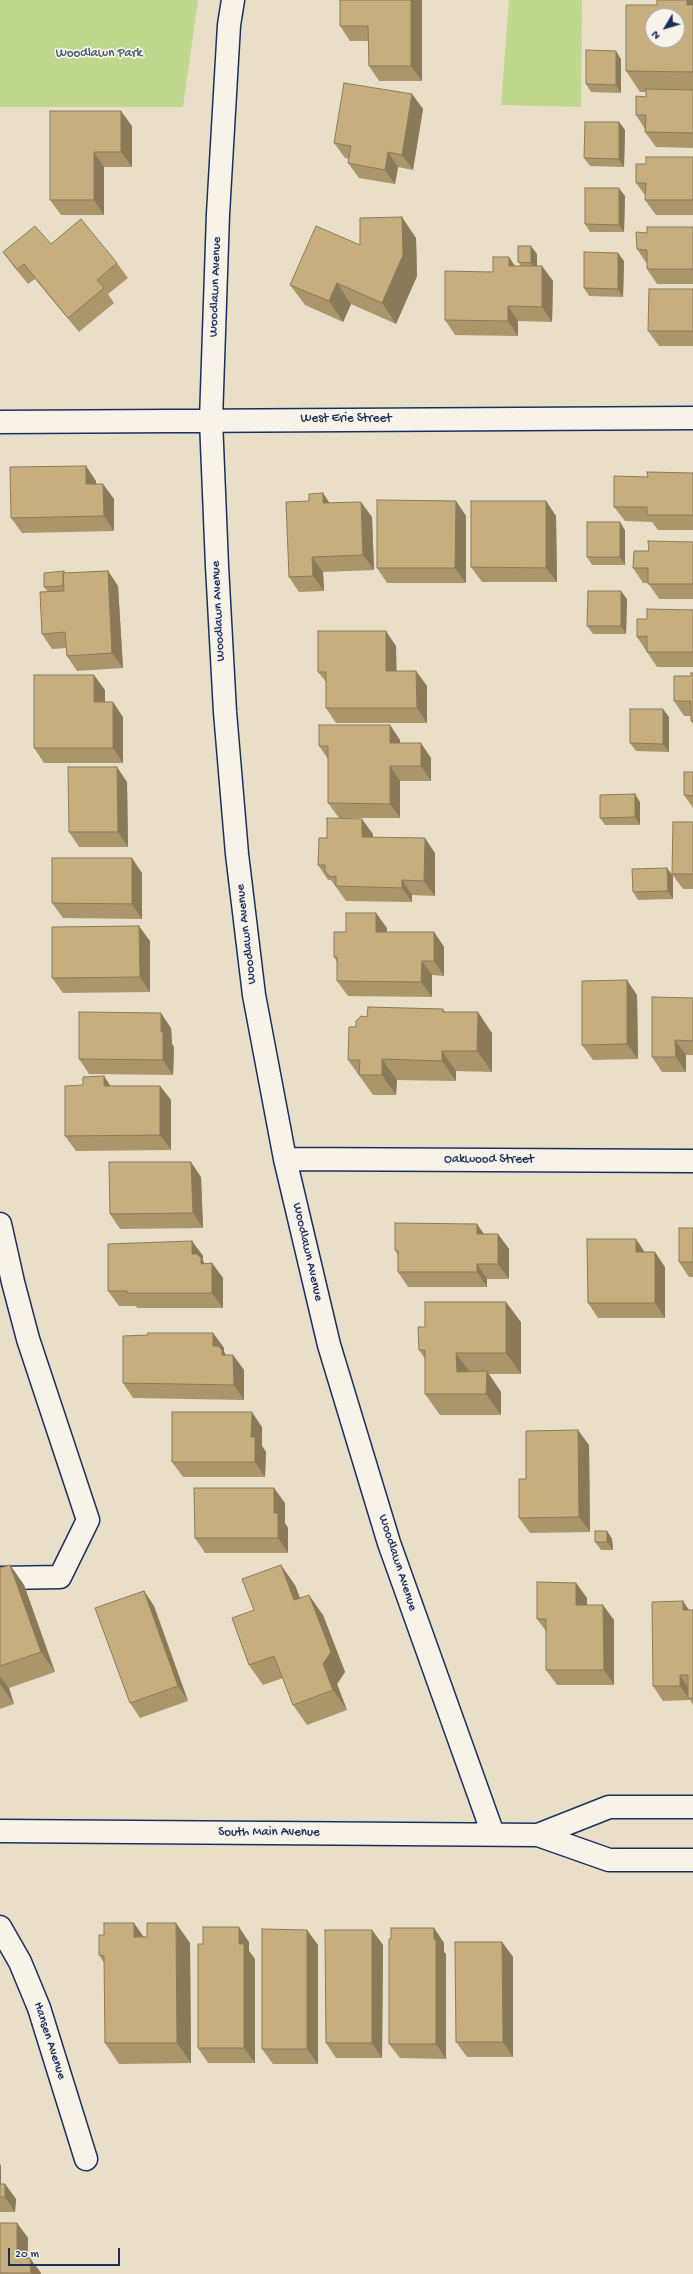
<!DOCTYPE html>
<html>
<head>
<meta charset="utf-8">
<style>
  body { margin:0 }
  #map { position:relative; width:693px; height:2274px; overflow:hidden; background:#e9dec8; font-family:"Gochi Hand",sans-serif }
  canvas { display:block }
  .north { position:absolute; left:645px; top:8px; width:40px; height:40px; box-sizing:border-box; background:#f7f3e8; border:1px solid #9fa5b1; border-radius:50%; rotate:232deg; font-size:11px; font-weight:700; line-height:16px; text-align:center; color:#1b2f5e }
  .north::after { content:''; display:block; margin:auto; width:14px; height:18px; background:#1b2f5e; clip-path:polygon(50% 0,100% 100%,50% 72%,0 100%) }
  .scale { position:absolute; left:8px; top:2248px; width:112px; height:18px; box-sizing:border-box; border:2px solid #1b2f5e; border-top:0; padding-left:5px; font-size:12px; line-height:14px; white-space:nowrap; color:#1b2f5e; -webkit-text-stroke:3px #f7f3e8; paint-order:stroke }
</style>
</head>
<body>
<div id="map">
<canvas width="693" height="2274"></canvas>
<div class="north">N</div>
<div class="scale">20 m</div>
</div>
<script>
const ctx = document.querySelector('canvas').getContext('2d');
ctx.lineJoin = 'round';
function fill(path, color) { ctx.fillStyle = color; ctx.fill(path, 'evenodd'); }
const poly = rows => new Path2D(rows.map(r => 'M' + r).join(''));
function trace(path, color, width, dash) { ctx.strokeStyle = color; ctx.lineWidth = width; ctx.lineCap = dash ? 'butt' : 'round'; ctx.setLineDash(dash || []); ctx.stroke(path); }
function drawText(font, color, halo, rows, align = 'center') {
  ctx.font = font + ' "Gochi Hand",sans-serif'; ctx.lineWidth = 3.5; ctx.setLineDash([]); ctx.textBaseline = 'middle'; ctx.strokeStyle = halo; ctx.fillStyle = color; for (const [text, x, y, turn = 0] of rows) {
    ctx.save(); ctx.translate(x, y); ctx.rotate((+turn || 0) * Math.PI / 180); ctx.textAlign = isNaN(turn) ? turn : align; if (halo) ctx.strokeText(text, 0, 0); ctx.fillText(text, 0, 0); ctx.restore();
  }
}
fill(poly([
  [0,0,198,0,183,107,0,107],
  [509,0,582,0,581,107,501,105]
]), '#c0d88e');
const minor = poly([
  [233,0,229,25,218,214,211,420,217,566,225,712,237,854,254,995,285,1159,329,1345,389,1543,493,1834],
  [0,422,693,418],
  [285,1159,693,1161],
  [0,1224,13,1282,28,1339,88,1520,60,1577,0,1578],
  [0,1831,538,1835,609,1860,693,1860],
  [538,1835,609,1807,693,1807],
  [0,1927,20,1962,39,2008,86,2159]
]);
trace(minor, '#1b2f5e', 25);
trace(minor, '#f7f3e8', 22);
fill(poly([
  [422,0,422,81,379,81,369,66,368,41,350,41,340,26],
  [693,0,693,148,656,147,645,132,645,129,636,115,646,97,646,92,640,92,626,71,657,5],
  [621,59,621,93,591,92,586,84],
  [412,94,423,109,413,170,398,167,395,184,359,178,348,163,349,159,345,158,334,143],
  [50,111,132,126,132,167,104,167,104,215,61,215,50,200],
  [619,122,625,130,624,167,590,166,584,158],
  [693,157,693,215,656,215,645,200,645,195,636,183,646,164],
  [625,196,624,232,590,232,585,224],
  [693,227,693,284,657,284,647,269,647,264,637,249,647,233],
  [416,238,417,276,396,324,351,304,343,322,305,305,290,285,360,245],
  [51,244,117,263,128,278,108,294,114,303,79,332,35,279,28,284,14,267,3,252],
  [537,254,537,266,553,281,552,322,518,321,518,336,455,335,445,320,493,272,509,257,514,266,521,266,518,262],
  [624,261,623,297,589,296,584,288],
  [693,289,693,346,659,346,648,331],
  [693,473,693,530,658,530,652,522,625,521,614,507,648,477],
  [96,481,96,484,114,499,114,531,22,533,11,518],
  [456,501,466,516,466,583,387,583,377,568],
  [546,501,556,516,557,582,482,582,471,567],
  [330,503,372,517,374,570,323,572,324,591,299,592,289,577],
  [625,530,625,565,592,565,587,557],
  [693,542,693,599,659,599,648,583,643,583,633,568,649,551],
  [108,571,118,586,123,668,77,671,67,656,66,648,52,649,42,634,48,592,44,587,65,573],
  [627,599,626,634,593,634,587,626],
  [693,610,693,667,657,667,637,637,647,619],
  [396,646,396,671,416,671,427,686,427,723,336,723,326,708,326,682,318,672],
  [693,673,693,724,691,721,691,716,684,716,674,701],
  [105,690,105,702,123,717,123,763,44,763,34,748],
  [669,717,669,752,636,751,630,743],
  [390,725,400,740,400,743,431,758,431,781,400,781,400,818,339,818,328,803,328,759,319,746],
  [693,772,693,808,684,795],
  [127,782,128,847,79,847,69,832],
  [640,802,640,825,605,825,600,818],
  [693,822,693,889,683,889,672,874],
  [373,834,373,837,435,853,435,896,412,895,412,902,346,901,331,880,328,880,318,865,327,838],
  [142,873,142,919,63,918,52,903],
  [673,876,673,899,638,900,633,892],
  [387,928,386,932,434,932,444,947,444,976,432,975,432,997,348,996,337,981,337,962,334,957,346,932],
  [150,941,150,992,63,993,52,978],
  [637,995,638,1059,593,1060,582,1045],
  [693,998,693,1055,686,1055,686,1072,662,1072,652,1057],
  [443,1009,445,1012,492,1033,492,1072,456,1071,456,1081,397,1080,396,1095,373,1095,348,1060,356,1027,367,1017],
  [171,1028,172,1044,174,1047,173,1075,89,1074,79,1059],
  [110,1086,160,1086,171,1100,171,1150,76,1151,65,1136],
  [201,1177,203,1228,120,1229,110,1214],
  [477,1224,484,1234,498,1234,509,1249,509,1279,487,1279,487,1287,408,1287,398,1272,398,1255,395,1250],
  [693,1228,693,1277,689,1277,679,1262],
  [192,1241,203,1256,203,1261,205,1264,212,1263,223,1278,223,1308,137,1308,136,1306,119,1306,108,1291],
  [645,1252,665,1267,665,1318,598,1318,588,1303],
  [521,1322,521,1374,488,1374,501,1392,501,1415,440,1415,425,1394,425,1359,419,1350],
  [213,1333,224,1348,224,1352,226,1355,233,1355,244,1370,244,1400,133,1398,123,1383,148,1335],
  [262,1427,262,1446,266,1452,265,1477,183,1477,172,1462],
  [589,1445,590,1532,530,1533,519,1518,526,1479],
  [285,1503,285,1523,288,1528,288,1553,205,1553,195,1538],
  [607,1531,612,1539,613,1550,601,1550,595,1542],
  [10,1565,24,1585,55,1672,9,1688,14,1704,0,1709,0,1568],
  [576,1583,587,1598,587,1605,614,1620,614,1685,557,1685,546,1670,546,1631,537,1619],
  [295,1585,300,1598,323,1615,345,1672,337,1684,347,1710,307,1725,293,1705,283,1678,263,1685,249,1665,254,1610],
  [144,1591,154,1606,188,1701,140,1718,130,1703],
  [689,1610,693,1610,693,1705,690,1700,663,1701,653,1686],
  [434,1928,444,1943,444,1952,446,1954,446,2059,400,2058,389,2044],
  [307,1930,318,1945,318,2064,273,2064,262,2049],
  [372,1930,383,1945,382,2058,336,2058,326,2043],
  [144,1937,190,1943,191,2063,119,2064,105,2043,105,1964,99,1955],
  [249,1942,249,1951,255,1959,255,2063,208,2063,198,2048,203,1944],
  [502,1942,513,1957,513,2057,467,2057,456,2042],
  [0,2164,1,2166,1,2184,5,2184,16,2199,15,2212,0,2212],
  [0,2223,17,2223,28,2238,28,2258,41,2274,0,2274]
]), '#ab966c');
fill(poly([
  [411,0,422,0,422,81,411,66],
  [687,0,693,0,693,14,687,5],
  [616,51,621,59,621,93,616,85],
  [412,94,423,109,413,170,402,155],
  [121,111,132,126,132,167,121,152],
  [619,122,625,130,624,167,619,159],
  [94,152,104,167,104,215,94,200],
  [388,152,398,167,395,184,385,170],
  [619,188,625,196,624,232,619,225],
  [402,217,416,238,417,276,396,324,382,303],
  [531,246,537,254,537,271,531,263],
  [618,253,624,261,623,297,618,289],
  [509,257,519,272,509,266],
  [542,266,553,281,552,322,542,307],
  [337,283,351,304,343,322,329,301],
  [508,306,518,321,518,336,508,321],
  [86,466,96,481,96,499,86,484],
  [103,484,114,499,114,531,104,516],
  [323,493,333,508,323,503],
  [456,501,466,516,466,583,455,568],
  [546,501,556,516,557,582,546,568],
  [361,502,372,517,374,570,363,555],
  [620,522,625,530,625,565,620,557],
  [312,557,323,572,324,591,313,576],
  [108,571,118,586,123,668,112,653],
  [621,591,627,599,626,634,621,626],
  [386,631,396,646,397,686,386,671],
  [416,671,427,686,427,723,417,708],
  [94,675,105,690,105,717,94,702],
  [113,702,123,717,123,763,113,748],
  [663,709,669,717,669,752,663,744],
  [390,725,400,740,400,758,390,743],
  [421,743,431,758,431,781,421,766],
  [390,766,400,781,400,818,390,804],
  [117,767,127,782,128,847,118,832],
  [635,794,640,802,640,825,635,817],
  [362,819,373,834,372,852,362,837],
  [425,838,435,853,435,896,424,881],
  [132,858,142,873,142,919,132,904],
  [667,868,673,876,673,899,668,891],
  [402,880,412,895,412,902,402,888],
  [376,913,387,928,386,947,376,932],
  [139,926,150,941,150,992,140,977],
  [434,932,444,947,444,976,434,961],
  [422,961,432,975,432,997,421,982],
  [627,980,637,995,638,1059,627,1044],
  [478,1012,492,1033,492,1072,477,1051],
  [161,1013,171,1028,172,1044,174,1047,173,1075,163,1060,161,1032],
  [675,1040,686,1055,686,1072,676,1057],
  [442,1051,456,1071,456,1081,442,1061],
  [382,1059,397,1080,396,1095,382,1075],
  [104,1076,114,1091,104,1086],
  [160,1086,171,1100,171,1150,160,1135],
  [191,1162,201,1177,203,1228,193,1213],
  [477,1224,487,1239,477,1234],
  [498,1234,509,1249,509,1279,498,1264],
  [636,1239,646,1254,636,1252],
  [192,1241,203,1256,203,1261,211,1273,192,1254],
  [655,1252,665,1267,665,1318,655,1303],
  [212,1263,223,1278,223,1308,212,1293],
  [477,1264,487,1279,487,1287,477,1272],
  [506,1302,521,1322,521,1374,506,1353],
  [213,1333,224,1348,224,1352,233,1365,213,1346],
  [456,1353,471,1374,457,1372],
  [233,1355,244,1370,244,1400,234,1385],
  [487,1371,501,1392,501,1415,486,1394],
  [252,1412,262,1427,262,1446,266,1452,265,1477,255,1462,251,1437],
  [578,1430,589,1445,590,1532,579,1517],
  [274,1488,285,1503,285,1523,288,1528,288,1553,278,1538,274,1513],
  [607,1531,612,1539,613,1550,607,1542],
  [10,1565,24,1585,55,1672,41,1652],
  [281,1565,295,1585,308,1620,294,1600],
  [576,1583,587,1598,587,1620,576,1605],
  [144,1591,154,1606,188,1701,178,1686],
  [309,1595,323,1615,345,1672,337,1684,347,1710,333,1690,323,1664],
  [683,1601,693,1616,683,1610],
  [603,1605,614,1620,614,1685,604,1670],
  [680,1675,690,1690,689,1698,680,1686],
  [0,1676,9,1688,14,1704,0,1684],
  [134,1923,148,1943,134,1937],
  [176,1923,190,1943,191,2063,177,2043],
  [239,1927,249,1942,249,1951,255,1959,255,2063,244,2048,239,1944],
  [434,1928,444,1943,444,1952,446,1954,446,2059,436,2044],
  [307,1930,318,1945,318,2064,307,2049],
  [372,1930,383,1945,382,2058,372,2043],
  [502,1942,513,1957,513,2057,503,2042],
  [0,2164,1,2166,1,2197,0,2197],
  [5,2184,16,2199,15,2212,5,2197],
  [17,2223,28,2238,27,2273,17,2258],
  [30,2258,41,2273,41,2274,31,2274,31,2273]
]), '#8b7a58');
const building = poly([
  [340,0,411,0,411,66,369,66,368,26,340,26,340,0],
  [657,0,687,0,687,5,693,5,693,72,626,71,626,5,657,5,657,0],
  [653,16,677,16,677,40,653,40,653,16],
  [586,50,616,51,616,85,586,84,586,50],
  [344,83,412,94,402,155,388,152,385,170,348,163,351,146,334,143,344,83],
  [646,89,693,90,693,133,645,132,646,115,636,115,636,96,646,97,646,89],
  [50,111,121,111,121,152,94,152,94,200,50,200,50,111],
  [585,122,619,122,619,159,584,158,585,122],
  [646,157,693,157,693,200,645,200,646,183,636,183,636,164,646,164,646,157],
  [585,188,619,188,619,225,585,224,585,188],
  [402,217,403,255,382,303,337,283,329,301,290,285,316,226,360,245,360,218,402,217],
  [81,219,117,263,97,280,104,288,68,318,24,264,17,269,3,252,35,226,51,244,81,219],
  [647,227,693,227,693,269,647,269,647,250,637,249,636,232,647,233,647,227],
  [518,246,531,246,531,263,518,262,518,246],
  [584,252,618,253,618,289,584,288,584,252],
  [493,257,509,257,509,266,542,266,542,307,508,306,508,321,445,320,445,271,493,272,493,257],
  [649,289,693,289,693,331,648,331,649,289],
  [86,466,86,484,103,484,104,516,11,518,10,467,86,466],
  [647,472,693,473,693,515,647,515,647,507,614,507,614,476,648,477,647,472],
  [323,493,323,503,361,502,363,555,312,557,313,576,289,577,286,502,309,501,309,494,323,493],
  [377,500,456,501,455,568,377,568,377,500],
  [471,501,546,501,546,568,471,567,471,501],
  [587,522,620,522,620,557,587,557,587,522],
  [648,541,693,542,693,584,648,584,648,568,633,568,634,551,649,551,648,541],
  [64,571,64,573,63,573,63,586,44,587,44,573,64,571],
  [108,571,112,653,67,656,65,632,42,634,40,592,64,591,63,573,108,571],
  [588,591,621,591,621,626,587,626,588,591],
  [647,609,693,610,693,652,647,652,647,636,637,637,637,619,647,619,647,609],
  [318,631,386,631,386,671,416,671,417,708,326,708,326,672,318,672,318,631],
  [691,673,693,673,693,721,691,721,691,701,674,701,674,676,691,676,691,673],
  [34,675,94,675,94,702,113,702,113,748,34,748,34,675],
  [630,709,663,709,663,744,630,743,630,709],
  [319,725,390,725,390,743,421,743,421,766,390,766,390,804,328,803,328,746,319,746,319,725],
  [68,767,117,767,118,832,69,832,68,767],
  [684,772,693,772,693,796,684,795,684,772],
  [635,794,635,817,600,818,600,795,635,794],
  [327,818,362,819,362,837,425,838,424,881,402,880,402,888,336,886,336,876,330,877,325,871,325,865,318,865,319,838,327,838,327,818],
  [673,822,693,822,693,874,672,874,673,822],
  [52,858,132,858,132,904,52,903,52,858],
  [667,868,668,891,633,892,632,869,667,868],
  [346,913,376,913,376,932,434,932,434,961,422,961,421,982,337,981,337,957,334,957,334,932,346,932,346,913],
  [139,926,140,977,52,978,52,927,139,926],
  [627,980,627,1044,582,1045,582,981,627,980],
  [652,997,693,998,693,1041,675,1040,676,1057,652,1057,652,997],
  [368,1007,443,1009,443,1012,478,1012,477,1051,442,1051,442,1061,382,1059,382,1075,359,1075,360,1060,348,1060,349,1027,356,1027,356,1021,361,1016,367,1017,368,1007],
  [79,1012,161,1013,161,1032,163,1032,163,1060,79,1059,79,1012],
  [104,1076,104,1086,160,1086,160,1135,65,1136,65,1086,83,1085,83,1077,104,1076],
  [109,1162,191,1162,193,1213,110,1214,109,1162],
  [395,1223,477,1224,477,1234,498,1234,498,1264,477,1264,477,1272,398,1272,398,1251,395,1250,395,1223],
  [679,1228,693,1228,693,1262,679,1262,679,1228],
  [587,1239,636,1239,636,1252,655,1252,655,1303,588,1303,587,1239],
  [192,1241,192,1254,197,1254,201,1258,201,1264,212,1263,212,1293,127,1293,127,1291,108,1291,108,1244,192,1241],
  [425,1302,506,1302,506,1353,456,1353,457,1372,487,1371,486,1394,425,1394,425,1350,419,1350,418,1327,425,1327,425,1302],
  [148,1333,213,1333,213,1346,218,1346,222,1350,222,1355,233,1355,234,1385,123,1383,123,1336,148,1335,148,1333],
  [172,1412,252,1412,251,1437,255,1437,255,1462,172,1462,172,1412],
  [578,1430,579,1517,519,1518,519,1479,526,1479,526,1431,578,1430],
  [194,1488,274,1488,274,1513,278,1513,278,1538,195,1538,194,1488],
  [595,1531,607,1531,607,1542,595,1542,595,1531],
  [10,1565,41,1652,0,1666,0,1568,10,1565],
  [281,1565,294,1600,309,1595,331,1652,323,1664,333,1690,293,1705,274,1656,249,1665,232,1618,254,1610,242,1579,281,1565],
  [537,1582,576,1583,576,1605,603,1605,604,1670,546,1670,546,1619,537,1619,537,1582],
  [144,1591,178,1686,130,1703,95,1608,144,1591],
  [683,1601,683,1610,693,1610,693,1698,688,1698,688,1675,680,1675,680,1686,653,1686,652,1602,683,1601],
  [104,1923,134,1923,134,1937,147,1937,147,1923,176,1923,177,2043,105,2043,104,1956,99,1955,99,1935,104,1935,104,1923],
  [203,1927,239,1927,239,1944,244,1944,244,2048,198,2048,198,1944,203,1944,203,1927],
  [391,1928,434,1928,434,1939,436,1940,436,2044,389,2044,389,1939,391,1939,391,1928],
  [262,1929,307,1930,307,2049,262,2049,262,1929],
  [325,1930,372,1930,372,2043,326,2043,325,1930],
  [455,1942,502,1942,503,2042,456,2042,455,1942],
  [0,2184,5,2184,5,2197,0,2197,0,2184],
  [0,2223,17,2223,17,2258,30,2258,31,2273,0,2273,0,2223]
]);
fill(building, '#c7ae7e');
trace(building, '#8b7a58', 1);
drawText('13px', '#44596a', '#f7f3e8', [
  ["Woodlawn Park",99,54]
]);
drawText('13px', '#1b2f5e', '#f7f3e8', [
  ["Woodlawn Avenue",216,287,-88],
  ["West Erie Street",346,419],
  ["Woodlawn Avenue",219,611,-93],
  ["Woodlawn Avenue",247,934,-97],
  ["Oakwood Street",489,1160],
  ["Woodlawn Avenue",307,1252,77],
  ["Woodlawn Avenue",397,1563,72],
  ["South Main Avenue",269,1833],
  ["Hansen Avenue",49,2041,72]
]);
</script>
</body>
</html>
